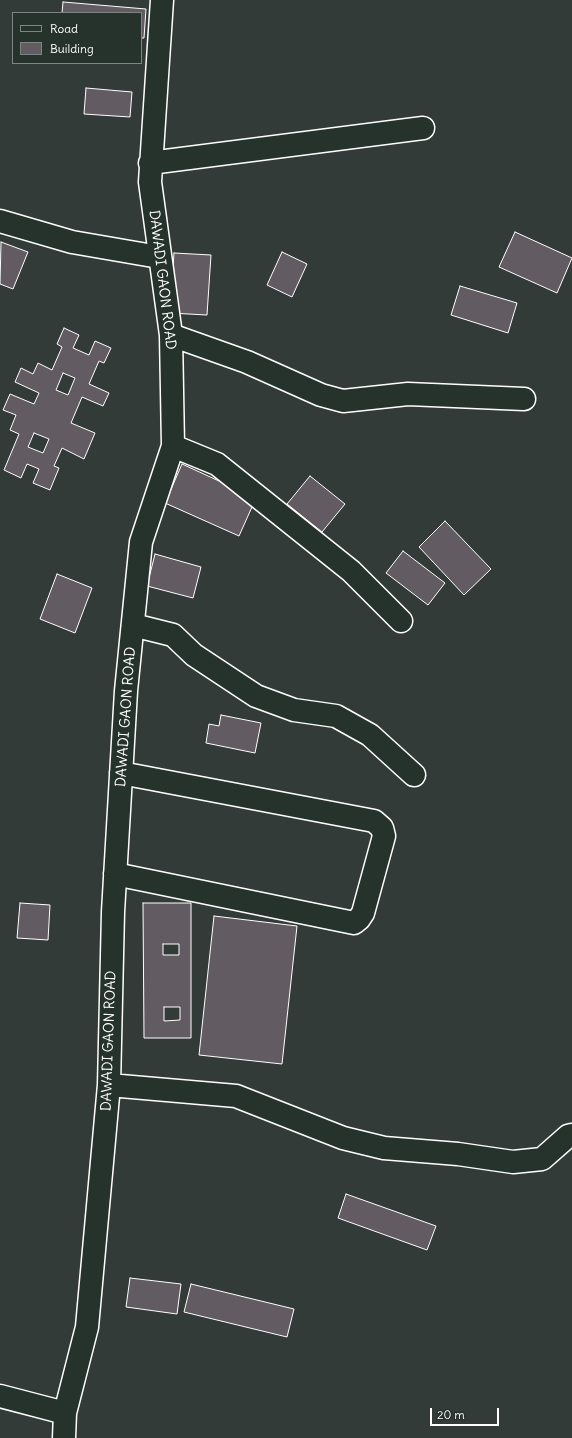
<!DOCTYPE html>
<html>
<head>
<meta charset="utf-8">
<style>
  body { margin:0 }
  #map { position:relative; width:572px; height:1438px; overflow:hidden; background:#323b38; font-family:Delius,sans-serif }
  canvas { display:block }
  .legend { position:absolute; left:12px; top:12px; width:130px; height:52px; box-sizing:border-box; background:#26332d; border:1px solid #7d8581; margin:0; padding:5px 7px; list-style:none; font-size:12px; color:#fff }
  .legend li { display:flex; align-items:center; gap:8px; height:20px }
  .legend b { width:20px; border:1px solid #7d8581 }
  .scale { position:absolute; left:430px; top:1408px; width:69px; height:18px; box-sizing:border-box; border:2px solid #fff; border-top:0; padding-left:5px; font-size:12px; line-height:14px; white-space:nowrap; color:#fff; -webkit-text-stroke:3px #26332d; paint-order:stroke }
</style>
</head>
<body>
<div id="map">
<canvas width="572" height="1438"></canvas>
<ul class="legend">
<li><b style="height:5px;background:#26332d"></b>Road</li>
<li><b style="height:11px;background:#635b62"></b>Building</li>
</ul>
<div class="scale">20 m</div>
</div>
<script>
const ctx = document.querySelector('canvas').getContext('2d');
ctx.lineJoin = 'round';
function fill(path, color) { ctx.fillStyle = color; ctx.fill(path, 'evenodd'); }
const poly = rows => new Path2D(rows.map(r => 'M' + r).join(''));
function trace(path, color, width, dash) { ctx.strokeStyle = color; ctx.lineWidth = width; ctx.lineCap = dash ? 'butt' : 'round'; ctx.setLineDash(dash || []); ctx.stroke(path); }
function drawText(font, color, halo, rows, align = 'center') {
  ctx.font = font + ' Delius,sans-serif'; ctx.lineWidth = 4; ctx.setLineDash([]); ctx.textBaseline = 'middle'; ctx.strokeStyle = halo; ctx.fillStyle = color; for (const [text, x, y, turn = 0] of rows) {
    ctx.save(); ctx.translate(x, y); ctx.rotate((+turn || 0) * Math.PI / 180); ctx.textAlign = isNaN(turn) ? turn : align; if (halo) ctx.strokeText(text, 0, 0); ctx.fillText(text, 0, 0); ctx.restore();
  }
}
const building = poly([
  [63,2,146,9,144,38,141,38,141,13,62,13,63,2],
  [86,88,132,92,130,117,84,114,86,88],
  [515,232,572,258,557,293,499,267,515,232],
  [1,242,28,252,13,289,0,284,1,242],
  [282,252,307,264,292,297,267,285,282,252],
  [174,253,211,255,207,315,170,313,174,253],
  [460,286,517,303,508,333,451,315,460,286],
  [64,328,79,335,73,348,89,355,95,341,111,348,104,363,99,361,89,384,109,393,103,406,82,397,71,423,95,433,84,459,62,448,54,466,59,468,50,490,33,483,39,469,27,464,21,478,4,470,19,434,10,430,16,415,3,410,10,394,34,404,39,393,15,382,21,368,33,374,38,363,52,370,62,347,57,344,64,328],
  [63,373,75,378,68,395,56,390,63,373],
  [34,433,49,439,43,453,28,447,34,433],
  [182,464,256,498,239,536,165,503,182,464],
  [310,476,345,504,322,532,287,504,310,476],
  [445,521,491,569,464,595,419,547,445,521],
  [403,551,445,583,428,605,386,573,403,551],
  [155,554,201,567,193,598,147,586,155,554],
  [57,574,92,588,75,633,40,619,57,574],
  [221,715,261,723,255,753,206,743,209,724,219,726,221,715],
  [20,903,50,905,48,940,17,938,20,903],
  [143,903,191,903,191,1038,144,1038,143,903],
  [163,944,179,944,179,955,163,955,163,944],
  [164,1007,180,1007,180,1020,164,1021,164,1007],
  [214,916,297,926,282,1064,199,1055,214,916],
  [346,1194,436,1226,427,1250,338,1218,346,1194],
  [130,1278,181,1284,177,1314,126,1307,130,1278],
  [191,1284,294,1309,287,1337,184,1312,191,1284]
]);
fill(building, '#635b62');
trace(building, '#fff', 1);
const minor = poly([
  [150,163,423,128],
  [0,221,72,242,159,257],
  [171,335,247,362,321,395,343,401,408,394,524,399],
  [173,446,217,464,351,571,401,621],
  [133,625,173,635,194,655,256,696,294,710,336,716,370,735,414,775],
  [115,874,354,923,359,919,363,913,384,836,382,828,374,821,121,773],
  [109,1085,236,1096,343,1138,384,1148,458,1154,513,1162,542,1159,568,1136,572,1135],
  [0,1396,65,1413],
  [64,1438,65,1413,87,1327,109,1085,113,912,126,691,141,542,173,446,171,335,150,182,162,0]
]);
trace(minor, '#fff', 25);
trace(minor, '#26332d', 22);
drawText('14px', '#fff', '#26332d', [
  ["DAWADI GAON ROAD",162,280,83],
  ["DAWADI GAON ROAD",126,717,-86],
  ["DAWADI GAON ROAD",109,1041,-88]
]);
</script>
</body>
</html>
